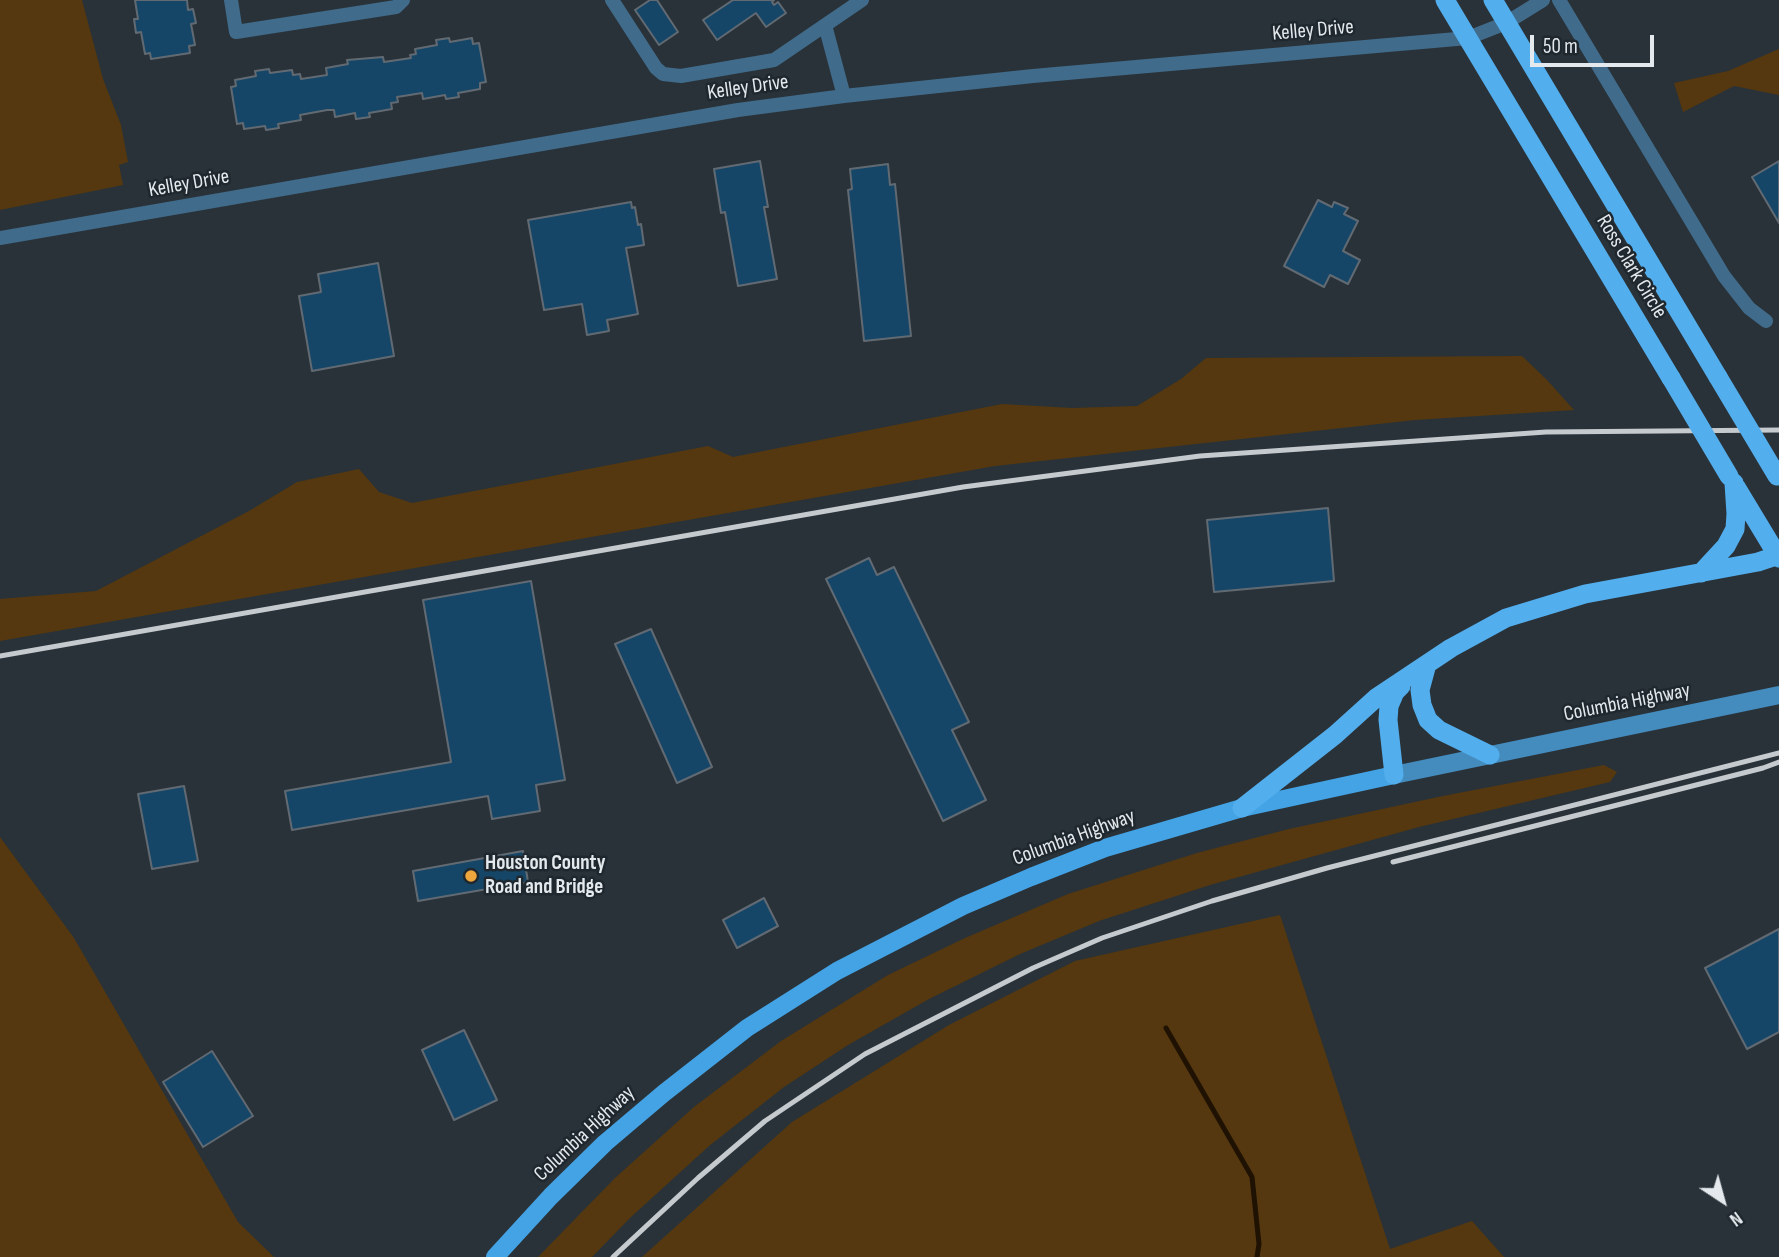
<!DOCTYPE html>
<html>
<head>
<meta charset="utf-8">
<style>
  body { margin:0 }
  #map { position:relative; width:1779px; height:1257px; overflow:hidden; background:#293238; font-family:"Sofia Sans Condensed",sans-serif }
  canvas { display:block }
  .north { position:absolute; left:1688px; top:1166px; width:70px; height:70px; -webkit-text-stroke:5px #1f282e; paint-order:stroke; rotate:144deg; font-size:19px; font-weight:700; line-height:28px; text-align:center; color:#e4e9ed }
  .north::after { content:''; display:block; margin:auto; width:24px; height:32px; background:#e4e9ed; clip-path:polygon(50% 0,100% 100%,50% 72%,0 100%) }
  .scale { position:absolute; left:1530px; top:35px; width:124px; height:32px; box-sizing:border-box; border:4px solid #e4e9ed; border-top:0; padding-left:9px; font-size:21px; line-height:24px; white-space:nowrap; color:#e4e9ed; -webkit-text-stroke:5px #1f282e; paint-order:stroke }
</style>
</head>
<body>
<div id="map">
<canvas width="1779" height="1257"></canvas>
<div class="north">N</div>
<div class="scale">50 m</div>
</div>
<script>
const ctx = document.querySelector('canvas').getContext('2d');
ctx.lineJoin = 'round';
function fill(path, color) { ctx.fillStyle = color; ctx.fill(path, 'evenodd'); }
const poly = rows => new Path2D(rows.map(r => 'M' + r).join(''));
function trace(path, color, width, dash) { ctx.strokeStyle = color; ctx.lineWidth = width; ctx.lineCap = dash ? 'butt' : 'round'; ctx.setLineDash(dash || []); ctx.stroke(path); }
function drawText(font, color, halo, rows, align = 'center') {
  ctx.font = font + ' "Sofia Sans Condensed",sans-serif'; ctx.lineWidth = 5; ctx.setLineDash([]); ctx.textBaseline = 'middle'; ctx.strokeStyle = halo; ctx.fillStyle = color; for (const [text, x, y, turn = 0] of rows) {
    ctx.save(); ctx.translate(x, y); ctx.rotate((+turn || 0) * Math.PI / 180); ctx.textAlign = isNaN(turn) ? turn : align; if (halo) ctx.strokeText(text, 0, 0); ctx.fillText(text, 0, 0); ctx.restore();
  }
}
fill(poly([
  [0,0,82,0,103,79,121,125,128,162,119,165,123,185,0,210],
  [1779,49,1779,95,1734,86,1683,112,1674,83,1728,71],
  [1522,356,1547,380,1574,410,1415,420,995,466,0,641,0,599,96,591,249,511,297,482,359,469,379,492,412,503,708,446,733,457,1002,404,1072,408,1137,406,1181,379,1206,358],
  [1604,765,1617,772,1610,782,1419,827,1210,885,1099,921,1020,954,929,999,848,1045,784,1087,709,1146,631,1217,592,1257,538,1257,615,1178,694,1107,781,1041,888,975,965,938,1068,894,1197,853,1289,829,1443,796],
  [0,837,74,938,238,1222,274,1257,0,1257],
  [1280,915,1390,1249,1472,1221,1504,1257,642,1257,792,1122,949,1025,1075,961]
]), '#55380f');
trace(poly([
  [1166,1028,1252,1177,1259,1244,1257,1257]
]), '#1f1202', 5);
const building = poly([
  [135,0,187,0,188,10,193,9,196,23,191,24,195,45,189,46,190,53,151,59,150,53,145,54,141,32,136,33,134,19,138,19,135,0],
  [650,0,657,0,678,32,659,45,635,10,650,0],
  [733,0,774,0,772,2,774,5,778,2,786,13,766,27,756,13,717,40,703,20,733,0],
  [449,38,450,42,472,38,473,44,479,43,486,82,480,83,480,89,458,93,459,97,446,99,445,95,423,99,422,93,397,97,398,102,391,103,392,109,369,113,370,117,356,119,355,113,335,117,334,110,327,110,300,115,301,120,278,124,279,128,266,130,265,126,244,129,243,123,237,124,231,87,236,86,235,80,256,76,255,71,269,69,270,73,292,70,293,75,300,74,301,79,327,75,326,68,348,64,347,60,383,57,384,62,411,58,410,55,416,54,415,49,437,45,436,40,449,38],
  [760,161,768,207,764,207,777,279,738,286,725,212,721,213,714,169,760,161],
  [1779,161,1779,223,1752,177,1779,161],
  [888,164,890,185,895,184,911,336,864,341,848,190,852,189,850,169,888,164],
  [1318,200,1332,207,1334,202,1348,208,1344,214,1358,221,1343,251,1360,260,1348,284,1330,275,1324,287,1284,266,1318,200],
  [631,202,632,208,635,207,638,225,641,224,644,245,626,248,638,314,607,320,609,331,587,335,582,304,544,310,528,220,631,202],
  [378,263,394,356,312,371,299,296,321,292,318,274,378,263],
  [1328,508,1334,581,1214,592,1207,520,1328,508],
  [869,558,877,575,894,567,969,722,952,730,986,800,943,821,826,579,869,558],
  [531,581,565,780,536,785,540,811,492,819,488,796,292,830,285,791,451,762,423,600,531,581],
  [651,629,712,767,677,783,615,644,651,629],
  [184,786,198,861,152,869,138,794,184,786],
  [523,851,528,882,418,901,413,871,523,851],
  [764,898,778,926,737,948,723,920,764,898],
  [1779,929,1779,1032,1747,1049,1705,968,1779,929],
  [464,1030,497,1100,454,1120,422,1050,464,1030],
  [212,1051,253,1116,203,1147,163,1082,212,1051]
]);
fill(building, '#164667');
trace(building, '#616a72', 2);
trace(poly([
  [231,0,236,32,396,7,403,0],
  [612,0,656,68,663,74,681,76,774,60,862,0],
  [1559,0,1724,276,1749,308,1766,321],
  [825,25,844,96],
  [0,238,738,110,844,96,1033,76,1468,38,1506,23,1543,0]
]), '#416b8b', 14);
trace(poly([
  [1394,775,1779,695]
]), '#448bbe', 18);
trace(poly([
  [495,1257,551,1196,605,1143,664,1093,747,1028,837,971,963,906,1031,877,1105,848,1242,808,1394,775]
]), '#44a3e5', 18);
trace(poly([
  [1445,0,1671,378],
  [1493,0,1718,377],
  [1736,487,1779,558],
  [1701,573,1726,546,1735,529,1736,514,1734,483],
  [1427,664,1420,690,1422,705,1428,720,1439,730,1490,755],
  [1394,775,1388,720,1389,706,1395,692,1401,686],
  [1242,808,1335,735,1376,698,1451,648,1506,618,1585,594,1758,562,1779,555]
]), '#53aeee', 19);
trace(poly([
  [0,656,963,487,1200,456,1546,432,1779,430],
  [1393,862,1763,768,1779,762],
  [613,1257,698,1178,765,1121,865,1054,1033,968,1102,938,1212,901,1327,868,1779,753]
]), '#c4cace', 5);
trace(poly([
  [1718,377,1777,476],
  [1671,378,1729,476]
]), '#53aeee', 19);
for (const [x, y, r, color] of [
  [471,876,7,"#efa73d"]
]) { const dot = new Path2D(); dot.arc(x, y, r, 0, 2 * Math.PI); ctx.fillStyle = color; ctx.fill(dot); trace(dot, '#1f282e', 2.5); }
drawText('21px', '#e4e9ed', '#1f282e', [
  ["Kelley Drive",1313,31,-5],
  ["Kelley Drive",748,88,-8],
  ["Kelley Drive",189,184,-10],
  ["Ross Clark Circle",1631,267,59],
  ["Columbia Highway",1627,703,-11],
  ["Columbia Highway",1074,838,-20],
  ["Columbia Highway",585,1134,-43]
]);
drawText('bold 21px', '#e4e9ed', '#1f282e', [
  ["Houston County",485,864],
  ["Road and Bridge",485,888]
], 'left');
</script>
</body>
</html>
